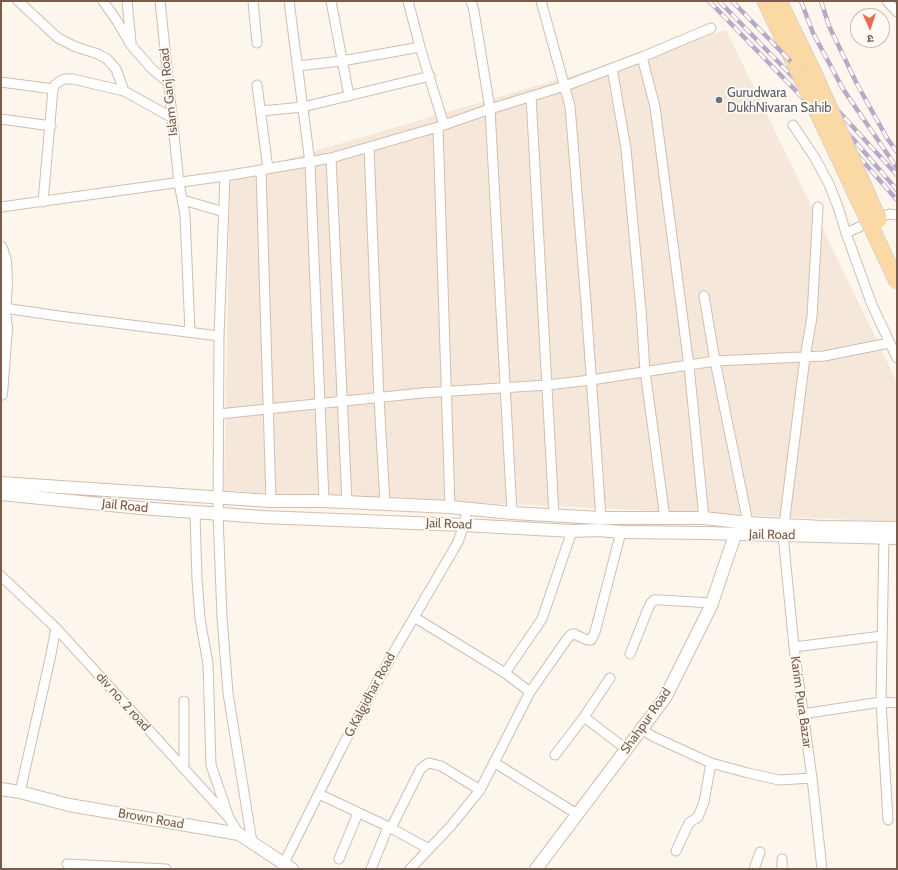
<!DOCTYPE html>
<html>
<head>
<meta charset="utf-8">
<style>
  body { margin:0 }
  #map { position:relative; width:898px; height:870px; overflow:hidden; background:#fdf6ec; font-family:Cabin,"Noto Sans Devanagari",sans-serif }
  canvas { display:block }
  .frame { position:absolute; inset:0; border:2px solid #7a5c4d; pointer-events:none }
  .north { position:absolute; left:850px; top:8px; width:40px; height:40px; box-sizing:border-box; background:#fffaf3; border:1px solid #cabbb1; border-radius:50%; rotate:177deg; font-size:11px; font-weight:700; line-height:16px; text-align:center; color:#7a5c4d }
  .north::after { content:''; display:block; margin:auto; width:14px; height:18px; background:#e76f51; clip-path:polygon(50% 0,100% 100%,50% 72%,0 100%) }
</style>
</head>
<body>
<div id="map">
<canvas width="898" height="870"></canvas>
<div class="frame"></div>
<div class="north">उ</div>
</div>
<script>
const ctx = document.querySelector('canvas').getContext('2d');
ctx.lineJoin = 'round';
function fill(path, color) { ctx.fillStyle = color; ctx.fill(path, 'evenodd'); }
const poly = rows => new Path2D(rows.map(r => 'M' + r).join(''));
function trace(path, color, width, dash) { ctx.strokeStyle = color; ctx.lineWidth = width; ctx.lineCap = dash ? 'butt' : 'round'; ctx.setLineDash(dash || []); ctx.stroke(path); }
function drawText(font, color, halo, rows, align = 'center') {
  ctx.font = font + ' Cabin,sans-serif'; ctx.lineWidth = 3.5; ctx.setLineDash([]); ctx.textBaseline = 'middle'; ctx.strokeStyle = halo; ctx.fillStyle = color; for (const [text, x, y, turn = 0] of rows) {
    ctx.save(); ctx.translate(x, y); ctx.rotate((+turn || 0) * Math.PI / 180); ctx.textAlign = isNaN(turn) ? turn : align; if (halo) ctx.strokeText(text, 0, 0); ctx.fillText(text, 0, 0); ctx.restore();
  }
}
fill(poly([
  [726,30,897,382,897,522,224,491,230,176]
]), '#f5e8da');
const minor = poly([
  [18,1,58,38,76,47,98,54,107,59,116,69,124,91],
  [103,1,117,21,131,45,152,69,168,82],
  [127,1,131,42],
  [160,1,179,183,185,215,190,332],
  [253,1,257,43],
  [289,1,310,163,324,501],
  [331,1,349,96],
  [408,1,420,47,444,125],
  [471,1,474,11,490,109,512,513],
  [541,1,570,106,586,303,601,518],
  [887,1,897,12],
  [642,57,655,107,689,366,704,518],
  [297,66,342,61,420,47],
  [612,68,626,149,641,310,645,371,665,518],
  [1,82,53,89],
  [257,85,268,169],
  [531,96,554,515],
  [261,111,303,107,430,76],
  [1,119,51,126],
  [793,125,815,158,829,184,838,207,846,233],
  [438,127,450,507],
  [369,147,379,398,385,504],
  [331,158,347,502],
  [261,170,271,501],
  [225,176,331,158,438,127,490,109,565,86,642,57,711,28],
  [183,200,224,212],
  [43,202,53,89,55,85,60,81,65,79,73,79,124,91,171,117],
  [1,207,225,176,219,336,218,515,222,617,228,693,252,842],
  [897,215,890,214,886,215,846,233,872,305,897,358],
  [704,296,715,361,748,523],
  [4,308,59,316,219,336],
  [219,414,422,393,547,385,591,380,715,361,824,356,889,343],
  [195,513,197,579,200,619,208,664,211,765,228,815],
  [784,525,805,357,812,317,818,207],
  [783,535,794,647,812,778,822,869],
  [884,537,881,702,888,820],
  [1,576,56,628,229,818,239,834],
  [414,617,505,673,542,619,572,531],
  [794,647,882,636],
  [630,654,648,609,651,603,654,600,661,600,712,603],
  [505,673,530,692,567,639,572,634,574,634,587,640,591,640,595,632,621,532],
  [802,714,881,702,897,703],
  [584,717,610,678],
  [641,729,654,737,711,763,704,802,698,817,689,823,676,851],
  [555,755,584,717,626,749],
  [495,763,577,814],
  [711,763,748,773,779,780,812,778],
  [184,769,184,701],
  [20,792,50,659,56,628],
  [319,794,391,828,429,849],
  [391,828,420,770,424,766,429,763,441,766,480,790],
  [339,859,358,813],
  [67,864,166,869],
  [282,869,284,863,341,749,392,655,458,542,464,525,467,508],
  [371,869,388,827],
  [410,869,450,827,480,790,530,692],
  [754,869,760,852],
  [782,869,782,859]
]);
const tertiary = poly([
  [1,248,5,261,6,284,4,311,6,328,1,394],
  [1,483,271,501,324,501,450,507,512,513,601,518,704,518,748,523,822,527,897,528],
  [1,494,140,508,262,517,464,525,572,531,598,530,621,532,704,533,897,538],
  [1,789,20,792,69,805,239,834,292,869],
  [536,869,665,698,711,606,735,535]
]);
const primary = poly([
  [765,1,796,67],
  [779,1,814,73]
]);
trace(minor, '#d1beb0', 11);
trace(tertiary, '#d1beb0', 14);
trace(primary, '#dad1cd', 17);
trace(minor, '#fff', 9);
trace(tertiary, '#fff', 12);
trace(primary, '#fbd9a5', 15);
const rail = poly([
  [709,1,854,151,897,200],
  [719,1,854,140,897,190],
  [732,1,831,103,897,175],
  [801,1,813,33,843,89,897,168],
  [821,1,829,26,857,84,887,138,897,152]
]);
trace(rail, '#b9a8c9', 4.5);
trace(rail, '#fffaf3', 3, [9]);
const primaryBridge = poly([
  [796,67,897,282],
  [814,73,879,220]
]);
trace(primaryBridge, '#dad1cd', 17, []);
trace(primaryBridge, '#fbd9a5', 15);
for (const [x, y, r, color] of [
  [719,100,4,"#6b7280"]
]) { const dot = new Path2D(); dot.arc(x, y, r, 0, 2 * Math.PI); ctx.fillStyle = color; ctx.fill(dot); trace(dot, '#fffaf3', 1.5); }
drawText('13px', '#7a5c4d', '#fffaf3', [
  ["Islam Ganj Road",169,92,-96],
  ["Jail Road",125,506,6],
  ["Jail Road",449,524,2],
  ["Jail Road",772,535,1],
  ["G.Kalgidhar Road",370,695,-62],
  ["div no. 2 road",123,702,48],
  ["Karim Pura Bazar",801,702,82],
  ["Shahpur Road",646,721,-55],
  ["Brown Road",151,819,10]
]);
drawText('13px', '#5b616d', '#fffaf3', [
  ["Gurudwara",727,93],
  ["DukhNivaran Sahib",727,108]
], 'left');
</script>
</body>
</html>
